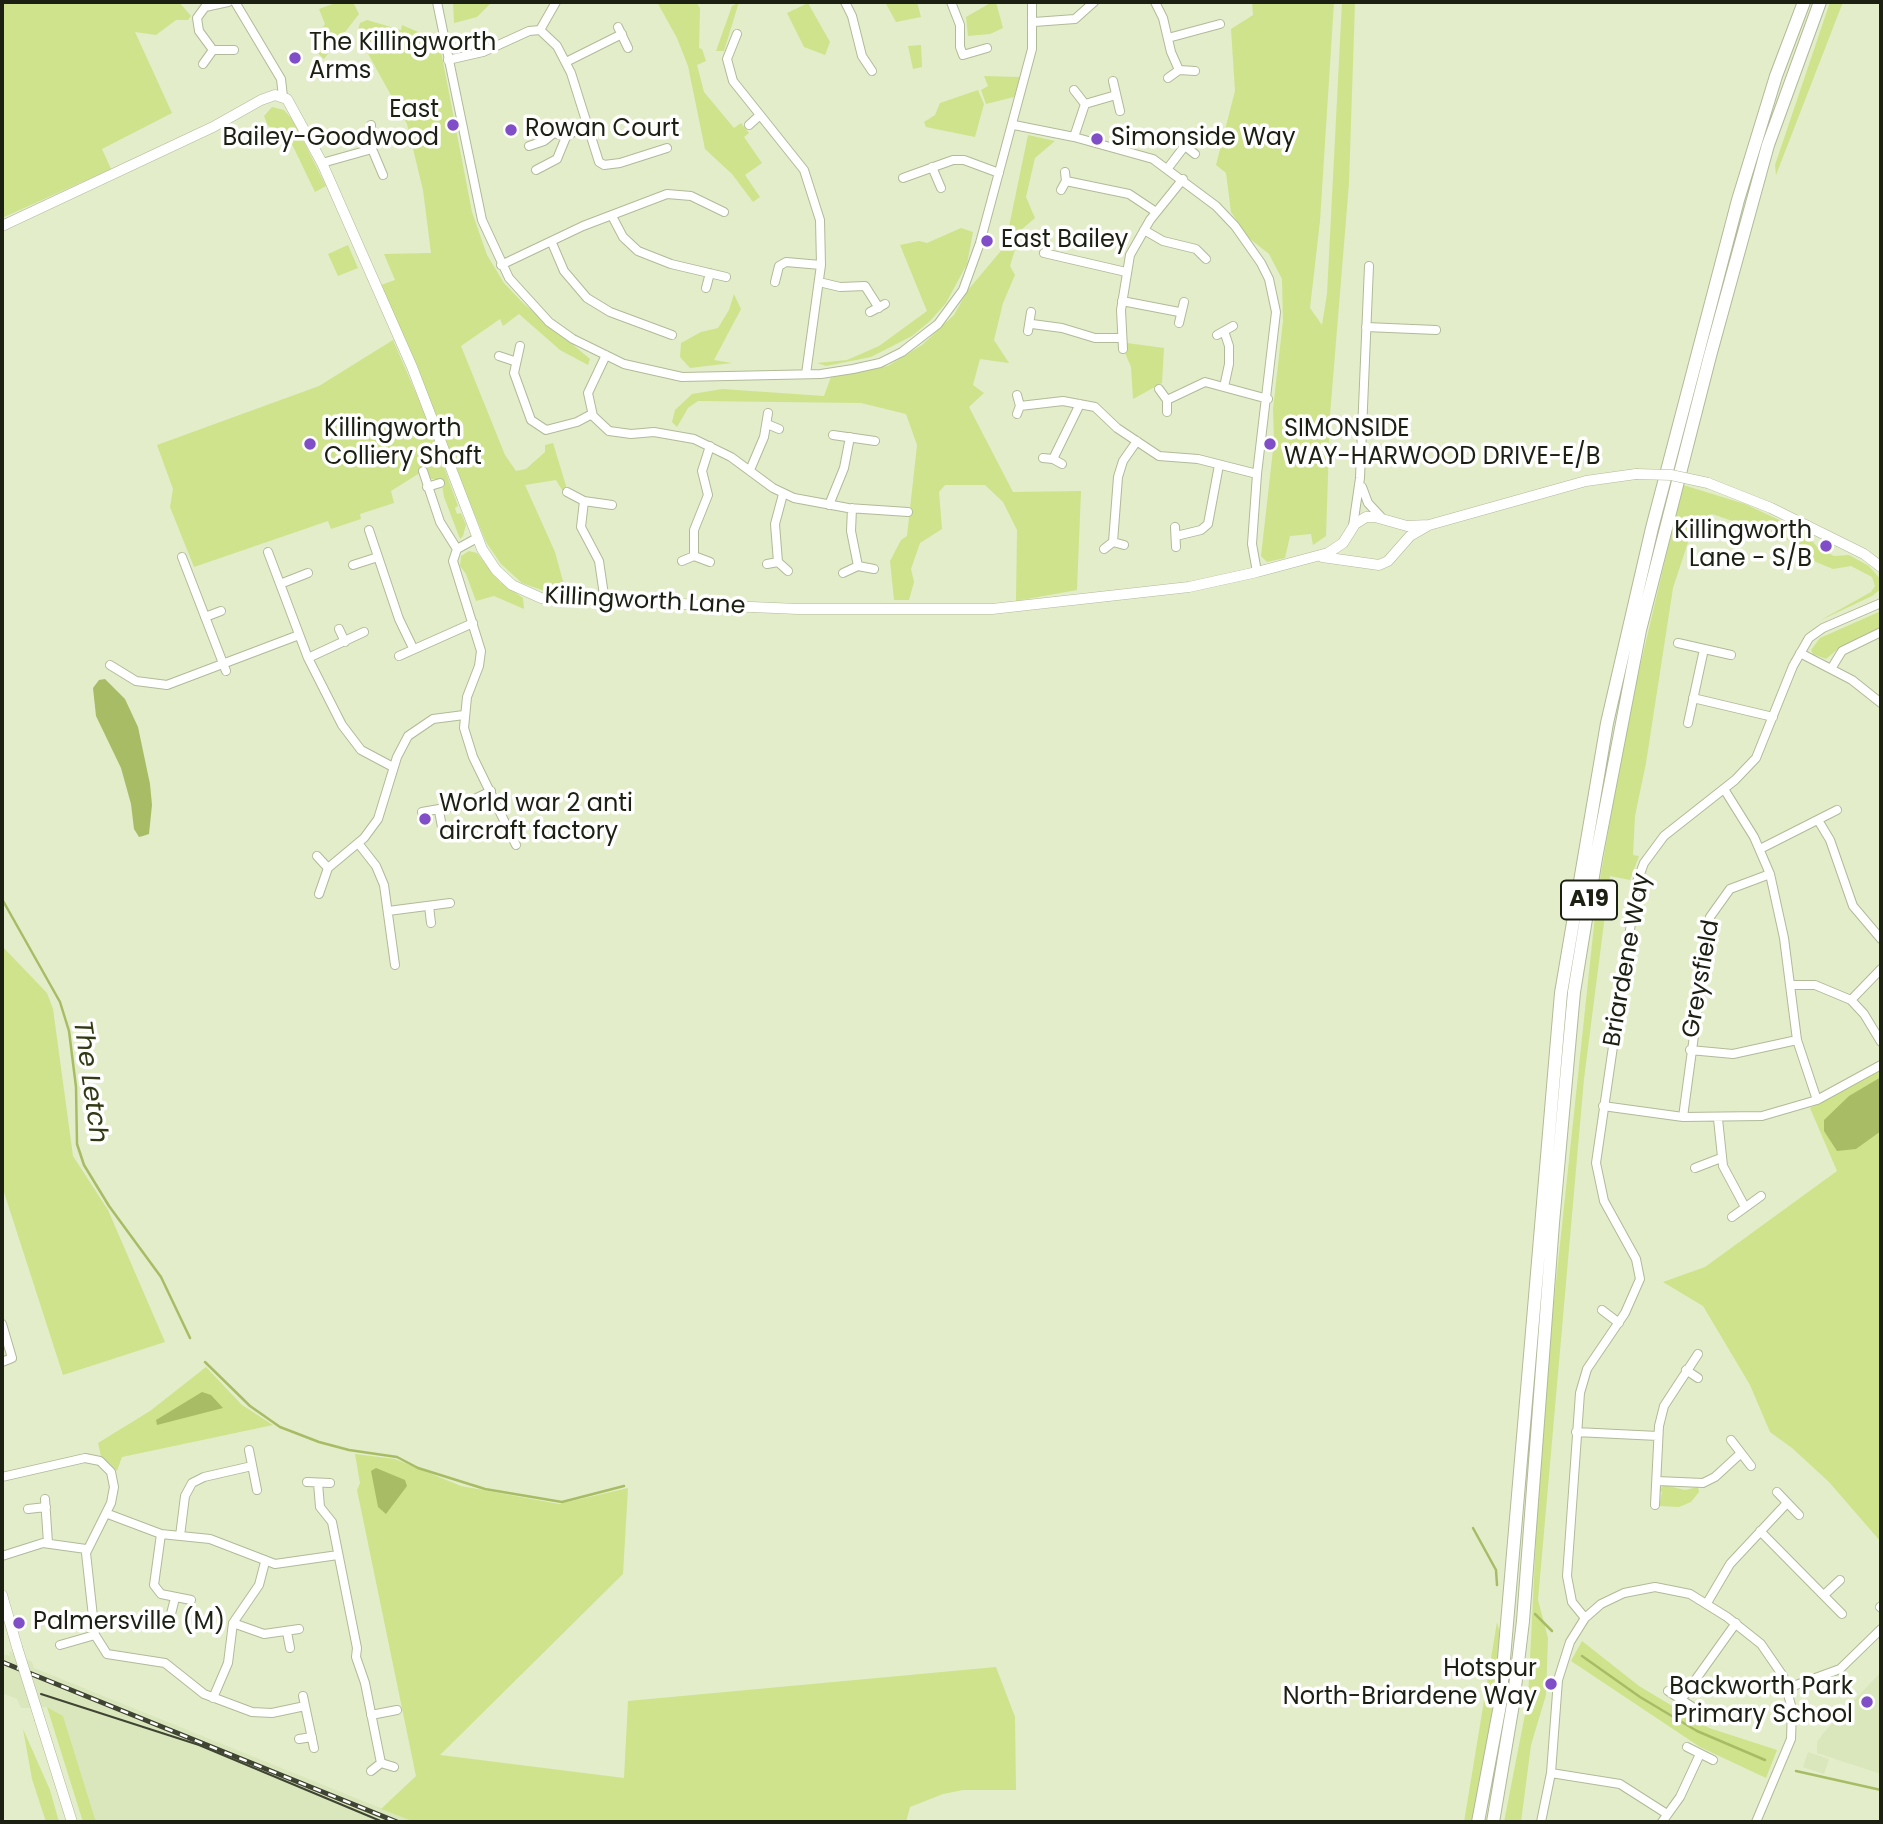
<!DOCTYPE html>
<html>
<head>
<meta charset="utf-8">
<style>
  body { margin:0 }
  #map { position:relative; width:1883px; height:1824px; overflow:hidden; background:#e3edca; font-family:Poppins,sans-serif }
  canvas { display:block }
  .frame { position:absolute; inset:0; border:4px solid #1c2013; pointer-events:none }
</style>
</head>
<body>
<div id="map">
<canvas width="1883" height="1824"></canvas>
<div class="frame"></div>
</div>
<script>
const ctx = document.querySelector('canvas').getContext('2d');
ctx.lineJoin = 'round';
function fill(path, color) { ctx.fillStyle = color; ctx.fill(path, 'evenodd'); }
const poly = rows => new Path2D(rows.map(r => 'M' + r).join(''));
function trace(path, color, width, dash) { ctx.strokeStyle = color; ctx.lineWidth = width; ctx.lineCap = dash ? 'butt' : 'round'; ctx.setLineDash(dash || []); ctx.stroke(path); }
function drawText(font, color, halo, rows, align = 'center') {
  ctx.font = font + ' Poppins,sans-serif'; ctx.lineWidth = 7; ctx.setLineDash([]); ctx.textBaseline = 'middle'; ctx.strokeStyle = halo; ctx.fillStyle = color; for (const [text, x, y, turn = 0] of rows) {
    ctx.save(); ctx.translate(x, y); ctx.rotate((+turn || 0) * Math.PI / 180); ctx.textAlign = isNaN(turn) ? turn : align; if (halo) ctx.strokeText(text, 0, 0); ctx.fillText(text, 0, 0); ctx.restore();
  }
}
fill(poly([
  [9,1651,32,1662,34,1668,415,1822,96,1822,63,1716,47,1707,21,1708,17,1699,2,1693,2,1654,10,1656],
  [1881,1672,1881,1774,1817,1753,1817,1742,1824,1732],
  [1808,1752,1829,1759,1824,1774,1803,1767]
]), '#dae6bb');
fill(poly([
  [2,2,179,2,191,16,188,20,176,20,156,35,135,32,172,113,102,149,111,169,2,218],
  [338,2,353,2,359,14,324,59,314,50,312,40,325,24,319,9],
  [453,2,492,2,477,17,454,23],
  [657,2,696,2,700,8,699,48,702,49,706,61,697,65,704,92,734,128,741,123,749,133,744,137,762,163,745,175,760,197,753,202,732,174,705,149,688,66,677,38],
  [739,2,724,51,716,51,732,6],
  [885,2,917,2,921,17,896,22],
  [992,2,996,2,1003,28,990,34,968,36,966,17],
  [1252,2,1334,2,1320,221,1310,308,1322,325,1327,294,1342,2,1355,2,1349,183,1330,415,1326,536,1313,545,1311,534,1290,536,1285,558,1267,562,1261,556,1274,441,1273,409,1283,321,1282,279,1269,254,1249,238,1231,212,1226,173,1216,165,1235,91,1231,29,1253,15],
  [1830,2,1843,2,1776,175,1775,165],
  [808,3,830,42,825,55,804,47,787,13],
  [367,20,401,30,402,25,439,41,472,212,487,255,504,283,523,303,590,359,588,365,560,350,519,314,503,326,500,319,461,346,505,455,516,471,526,469,545,452,545,445,553,443,567,489,562,490,556,480,525,485,555,552,566,592,547,592,522,583,501,564,486,542,381,285,395,280,384,254,431,253,423,190,407,124,357,34,360,23],
  [921,45,922,67,913,69,908,46],
  [984,76,1020,77,1014,97,986,104,981,90,988,86],
  [978,90,984,104,975,137,926,127,924,122,935,115,940,103],
  [272,107,284,110,293,120,326,186,315,192,287,134,268,126,264,116],
  [1028,135,1055,141,1035,158,1026,197,1035,218,1021,230,1010,266,1015,275,1003,303,994,340,1009,363,980,359,973,385,984,393,969,407,1013,492,1081,491,1077,590,1016,601,1017,530,1003,502,985,485,945,485,939,492,942,529,920,543,911,569,914,582,909,600,894,600,890,561,901,540,907,536,917,445,906,414,861,403,698,401,688,408,677,427,672,422,675,410,692,394,722,389,824,396,832,374,888,366,922,345,954,315,968,290,1005,246],
  [961,228,973,232,967,264,946,303,930,321,912,336,871,357,826,366,817,363,847,360,879,346,927,311,900,245,919,241,927,243],
  [348,245,358,268,338,276,328,254],
  [734,294,741,309,714,360,732,363,690,368,680,357,681,343,701,332,718,328,729,310],
  [393,340,425,414,458,506,455,508,457,514,461,513,466,525,463,536,460,539,444,497,441,479,430,479,426,469,391,491,394,503,360,514,361,519,331,529,328,521,194,567,170,507,173,489,157,445,319,386],
  [1127,343,1164,348,1162,383,1133,399,1131,367,1125,353],
  [1683,485,1745,504,1805,532,1818,548,1834,556,1849,555,1869,566,1881,580,1881,589,1872,596,1819,621,1871,592,1875,586,1872,577,1851,566,1833,569,1811,560,1791,541,1712,514,1700,519,1691,533,1673,588,1646,763,1635,816,1633,855,1639,856,1630,880,1610,876,1584,1079,1538,1600,1548,1638,1546,1695,1531,1745,1521,1822,1504,1822,1528,1699,1538,1498,1553,1310,1597,897,1627,721],
  [469,551,477,553,500,582,523,598,524,609,494,596,476,601,466,574,460,566,461,556],
  [1881,611,1881,628,1839,648,1826,659,1813,654,1811,650,1820,638],
  [2,946,47,993,53,1009,73,1156,108,1210,165,1342,63,1375,2,1186],
  [1881,1069,1881,1542,1829,1482,1792,1448,1770,1432,1750,1385,1703,1306,1663,1282,1705,1267,1837,1171,1810,1108],
  [206,1367,242,1405,273,1425,122,1457,117,1471,101,1456,98,1443,150,1411],
  [355,1454,395,1459,461,1486,559,1504,628,1488,623,1574,440,1755,624,1778,628,1701,996,1667,1015,1717,1016,1790,963,1790,943,1794,910,1807,906,1822,415,1822,381,1809,416,1776,357,1490,360,1483],
  [1664,1485,1685,1490,1698,1487,1699,1492,1691,1502,1679,1507,1659,1506,1662,1492,1659,1490],
  [1497,1622,1501,1637,1489,1733,1472,1822,1464,1822],
  [1582,1641,1639,1686,1709,1728,1777,1750,1766,1778,1700,1747,1571,1661],
  [47,1707,63,1716,96,1822,83,1822],
  [23,1729,50,1790,59,1822,46,1822,32,1779]
]), '#cee38c');
fill(poly([
  [105,679,125,699,138,727,150,784,152,805,149,834,143,836,139,837,134,829,131,804,121,768,96,716,93,688,99,680],
  [1881,1077,1881,1131,1856,1149,1837,1151,1824,1131,1824,1120,1849,1096],
  [202,1392,211,1395,223,1408,157,1425,156,1420],
  [376,1468,405,1480,407,1486,386,1514,378,1507,371,1471]
]), '#a8bc65');
trace(poly([
  [2,899,60,1002,69,1031,76,1087,77,1144,84,1165,109,1206,161,1277,190,1338],
  [205,1362,250,1406,280,1427,319,1442,349,1450,397,1457,418,1468,485,1489,562,1502,624,1486],
  [1473,1528,1496,1570,1497,1585],
  [1535,1614,1552,1631],
  [1582,1656,1640,1697,1697,1731,1765,1760],
  [1796,1771,1881,1790]
]), '#a8bc65', 2.5);
const minor = poly([
  [235,2,281,79,283,97],
  [437,2,482,220,509,278,549,322,573,339,624,364,682,377,821,374,853,369,880,363,902,352,938,324,963,290,980,243,1032,49,1032,2],
  [845,2,852,16,862,56,872,71],
  [951,2,960,25,960,47,963,55,987,48],
  [1155,2,1163,18,1171,52,1179,70],
  [1034,22,1075,19,1094,2],
  [618,27,628,48],
  [540,30,556,2],
  [737,34,727,59,733,81,804,170,820,220,821,265,806,374],
  [1168,38,1220,24],
  [213,50,199,31,197,18,205,7,228,2],
  [448,60,483,52,529,31,540,30,557,46,571,73,599,162,604,165,620,163,667,148],
  [566,62,622,34],
  [203,64,213,50,234,50],
  [1168,78,1179,70,1195,71],
  [1113,81,1120,111],
  [1074,90,1085,104,1074,137],
  [1085,104,1116,95],
  [371,125,372,149,383,175],
  [749,125,760,115],
  [1014,125,1074,137,1153,159,1216,206,1235,226,1261,263,1269,279,1276,312,1257,474,1252,544,1257,572],
  [529,146,544,141,554,133,566,137],
  [1185,146,1195,154],
  [322,163,372,149],
  [932,167,941,188],
  [1168,168,1193,135],
  [536,170,557,159,566,137,585,124],
  [903,178,953,160,964,160,999,173],
  [1066,181,1129,194,1156,212],
  [1061,190,1066,181,1065,172],
  [612,216,623,237,638,251,671,264,726,277],
  [1144,230,1163,241,1196,249,1206,259],
  [552,243,564,271,587,298,610,312,672,335],
  [1044,253,1126,272],
  [501,265,583,226,667,194,691,196,724,212],
  [775,282,779,266,786,262,821,265],
  [819,282,840,287,865,286,879,308],
  [706,288,710,273],
  [1122,301,1179,312],
  [870,312,885,304],
  [1179,323,1184,302],
  [1032,324,1062,328,1095,338,1122,338],
  [1366,327,1436,330],
  [1028,331,1031,312],
  [1217,335,1233,326],
  [520,346,514,373,531,420,546,430,577,422,592,414],
  [1123,349,1121,310,1130,255,1150,220,1183,179],
  [606,355,588,393,593,416,609,431,631,434,654,432,694,439,731,457,773,488,794,498,848,508,908,512],
  [499,356,514,361],
  [1224,387,1229,364,1229,346,1224,331],
  [1159,389,1167,400,1167,412],
  [1167,400,1205,382,1268,399],
  [1020,406,1063,401,1095,407,1117,428,1159,456,1198,459,1257,474],
  [1017,414,1020,406,1017,395],
  [767,424,779,429],
  [833,435,875,441],
  [1043,458,1053,459,1062,464],
  [1053,459,1080,404],
  [750,470,764,437,768,413],
  [423,471,440,522,457,549],
  [427,487,440,483],
  [1362,487,1368,503,1381,517],
  [567,492,584,501,612,505],
  [584,501,581,527,599,561,605,602],
  [829,505,844,468,850,437],
  [852,508,851,531,858,566],
  [1353,526,1360,478,1369,266],
  [1175,527,1176,547],
  [369,530,399,619,413,648],
  [1176,536,1201,530,1208,524,1219,465],
  [477,538,457,549,453,561,481,651,479,666,467,697,464,728,473,757,516,845],
  [1113,542,1118,477,1123,461,1137,441],
  [1104,549,1113,542,1124,545],
  [268,552,308,658,342,725,361,750,393,767],
  [694,556,694,530,708,495,702,471,710,446],
  [182,557,226,671],
  [682,561,694,556,710,562],
  [778,562,775,524,783,494],
  [767,564,778,562,788,571],
  [353,565,378,557],
  [843,573,858,566,874,569],
  [280,584,308,573],
  [205,617,221,611],
  [339,629,345,642],
  [1678,643,1731,655],
  [1800,653,1852,680,1881,703],
  [399,656,473,623],
  [308,658,364,632],
  [110,665,136,681,167,685,299,635],
  [1831,669,1842,651,1881,632],
  [1693,698,1773,717],
  [1688,723,1704,649],
  [1724,789,1754,837,1770,874,1784,938,1797,1040,1817,1100],
  [439,811,442,827],
  [422,812,462,805,491,791],
  [1818,820,1830,840,1853,906,1881,939],
  [358,843,376,866,384,885,395,965],
  [1760,849,1837,810],
  [317,856,328,868],
  [319,894,328,868,364,838,378,819,397,757,408,736,433,719,464,715],
  [429,906,431,923],
  [388,911,450,903],
  [1790,985,1815,985,1851,1000,1864,1014,1881,1042],
  [1851,1000,1881,969],
  [1690,1050,1733,1054,1797,1040],
  [1603,1106,1683,1117,1762,1116,1817,1100,1881,1065],
  [1683,1117,1710,917,1730,889,1770,874],
  [1718,1119,1723,1166,1745,1207],
  [1695,1168,1721,1158],
  [1732,1217,1761,1196],
  [1602,1310,1619,1323],
  [2,1324,12,1358,2,1362],
  [1686,1370,1698,1378],
  [1576,1432,1658,1436],
  [1731,1440,1751,1466],
  [249,1450,257,1490],
  [2,1477,85,1458,100,1461,111,1472,114,1487,111,1503,86,1553,95,1635,107,1654,165,1663,204,1694,252,1712,272,1713,305,1706],
  [1657,1481,1703,1483,1715,1477,1740,1454],
  [307,1482,330,1483],
  [318,1483,320,1507,332,1522,357,1648,356,1657,365,1683,381,1763],
  [1777,1492,1799,1515],
  [45,1499,48,1543],
  [1655,1505,1659,1426,1664,1406,1698,1354],
  [28,1509,46,1507],
  [108,1514,161,1534,210,1539,275,1564,338,1555],
  [1760,1531,1842,1614],
  [161,1534,154,1585,161,1594,191,1600],
  [180,1536,185,1496,192,1483,204,1477,252,1466],
  [2,1556,43,1543,86,1549],
  [1824,1595,1840,1580],
  [1707,1603,1730,1564,1787,1503],
  [1880,1607,1881,1608],
  [171,1614,175,1598],
  [1585,1618,1572,1602,1567,1576,1580,1393,1587,1369,1625,1313,1640,1279,1636,1259,1604,1201,1596,1163,1637,882,1644,863,1664,836,1735,780,1756,758,1793,666,1809,638,1823,628,1881,603],
  [233,1623,264,1634,299,1629],
  [287,1632,290,1648],
  [60,1645,95,1635],
  [1788,1688,1840,1669,1881,1629],
  [1668,1691,1694,1708],
  [303,1696,314,1748],
  [213,1698,228,1663,233,1623,259,1585,265,1562],
  [1681,1700,1736,1623],
  [371,1715,397,1710],
  [299,1739,312,1737],
  [1687,1747,1713,1760],
  [371,1771,381,1763,394,1767],
  [1551,1773,1620,1784,1667,1814],
  [1541,1822,1551,1773,1558,1680,1570,1642,1585,1618,1601,1604,1624,1593,1655,1587,1690,1594,1727,1617,1761,1644,1783,1676,1792,1709,1791,1739,1756,1822],
  [1662,1822,1680,1797,1700,1754]
]);
const major = poly([
  [2,226,213,127,261,100,275,95,287,99,322,163,412,367,482,549,496,570,512,585,541,598,798,609,992,609,1189,587,1257,572,1328,553,1343,543,1355,524,1366,517,1375,517,1407,526,1429,525],
  [1708,483,1771,508,1864,554,1881,567],
  [1322,557,1379,565,1388,561,1410,536,1429,525,1586,481,1636,474],
  [2,1595,17,1647],
  [40,1720,72,1822]
]);
const highway = poly([
  [1478,1822,1500,1705,1561,993,1607,723,1652,528,1738,200,1776,76,1804,2],
  [1493,1822,1513,1704,1523,1621,1553,1223,1574,992,1596,858,1640,630,1710,356,1768,145,1820,2]
]);
trace(minor, '#b1ba99', 10);
trace(major, '#b1ba99', 11);
trace(highway, '#b1ba99', 14);
trace(minor, '#fff', 8);
trace(major, '#fff', 10);
trace(highway, '#fff', 12);
trace(poly([
  [2,1678,3,1679],
  [41,1694,199,1745,383,1822]
]), '#3f4433', 2);
const rail = poly([
  [2,1662,397,1822]
]);
trace(rail, '#3f4433', 5);
trace(rail, '#fff', 2.5, [8]);
const majorBridge = poly([
  [1636,474,1671,475,1708,483],
  [17,1647,40,1720]
]);
trace(majorBridge, '#b1ba99', 11, []);
trace(majorBridge, '#fff', 10);
for (const [x, y, r, color] of [
  [295,58,7,"#804ec6"],
  [453,125,7,"#804ec6"],
  [511,130,7,"#804ec6"],
  [1097,139,7,"#804ec6"],
  [987,241,7,"#804ec6"],
  [310,444,7,"#804ec6"],
  [1270,444,7,"#804ec6"],
  [1826,546,7,"#804ec6"],
  [425,819,7,"#804ec6"],
  [19,1623,7,"#804ec6"],
  [1551,1684,7,"#804ec6"],
  [1867,1702,7,"#804ec6"]
]) { const dot = new Path2D(); dot.arc(x, y, r, 0, 2 * Math.PI); ctx.fillStyle = color; ctx.fill(dot); trace(dot, '#fff', 2.5); }
for (const [x, y, w] of [
  [1589,900,56]
]) { const box = new Path2D(); box.roundRect(x - w / 2, y - 19.5, w, 39, 5); ctx.fillStyle = '#fff'; ctx.fill(box); trace(box, '#1c2013', 2); }
drawText('bold 23px', '#1c2013', null, [
  ["A19",1589,900]
]);
drawText('24px', '#1c2013', '#fff', [
  ["The Killingworth",309,44],
  ["Arms",309,72],
  ["East",439,111,"right"],
  ["Bailey-Goodwood",439,139,"right"],
  ["Rowan Court",525,130],
  ["Simonside Way",1111,139],
  ["East Bailey",1001,241],
  ["Killingworth",324,430],
  ["Colliery Shaft",324,458],
  ["SIMONSIDE",1284,430],
  ["WAY-HARWOOD DRIVE-E/B",1284,458],
  ["Killingworth",1812,532,"right"],
  ["Lane - S/B",1812,560,"right"],
  ["World war 2 anti",439,805],
  ["aircraft factory",439,833],
  ["Palmersville (M)",33,1623],
  ["Hotspur",1537,1670,"right"],
  ["North-Briardene Way",1537,1698,"right"],
  ["Backworth Park",1853,1688,"right"],
  ["Primary School",1853,1716,"right"]
], 'left');
drawText('24px', '#1c2013', '#fff', [
  ["Killingworth Lane",645,602,3],
  ["Briardene Way",1628,960,-80],
  ["Greysfield",1702,979,-80]
]);
drawText('italic 26px', '#323a15', '#fff', [
  ["The Letch",89,1082,82]
]);
</script>
</body>
</html>
